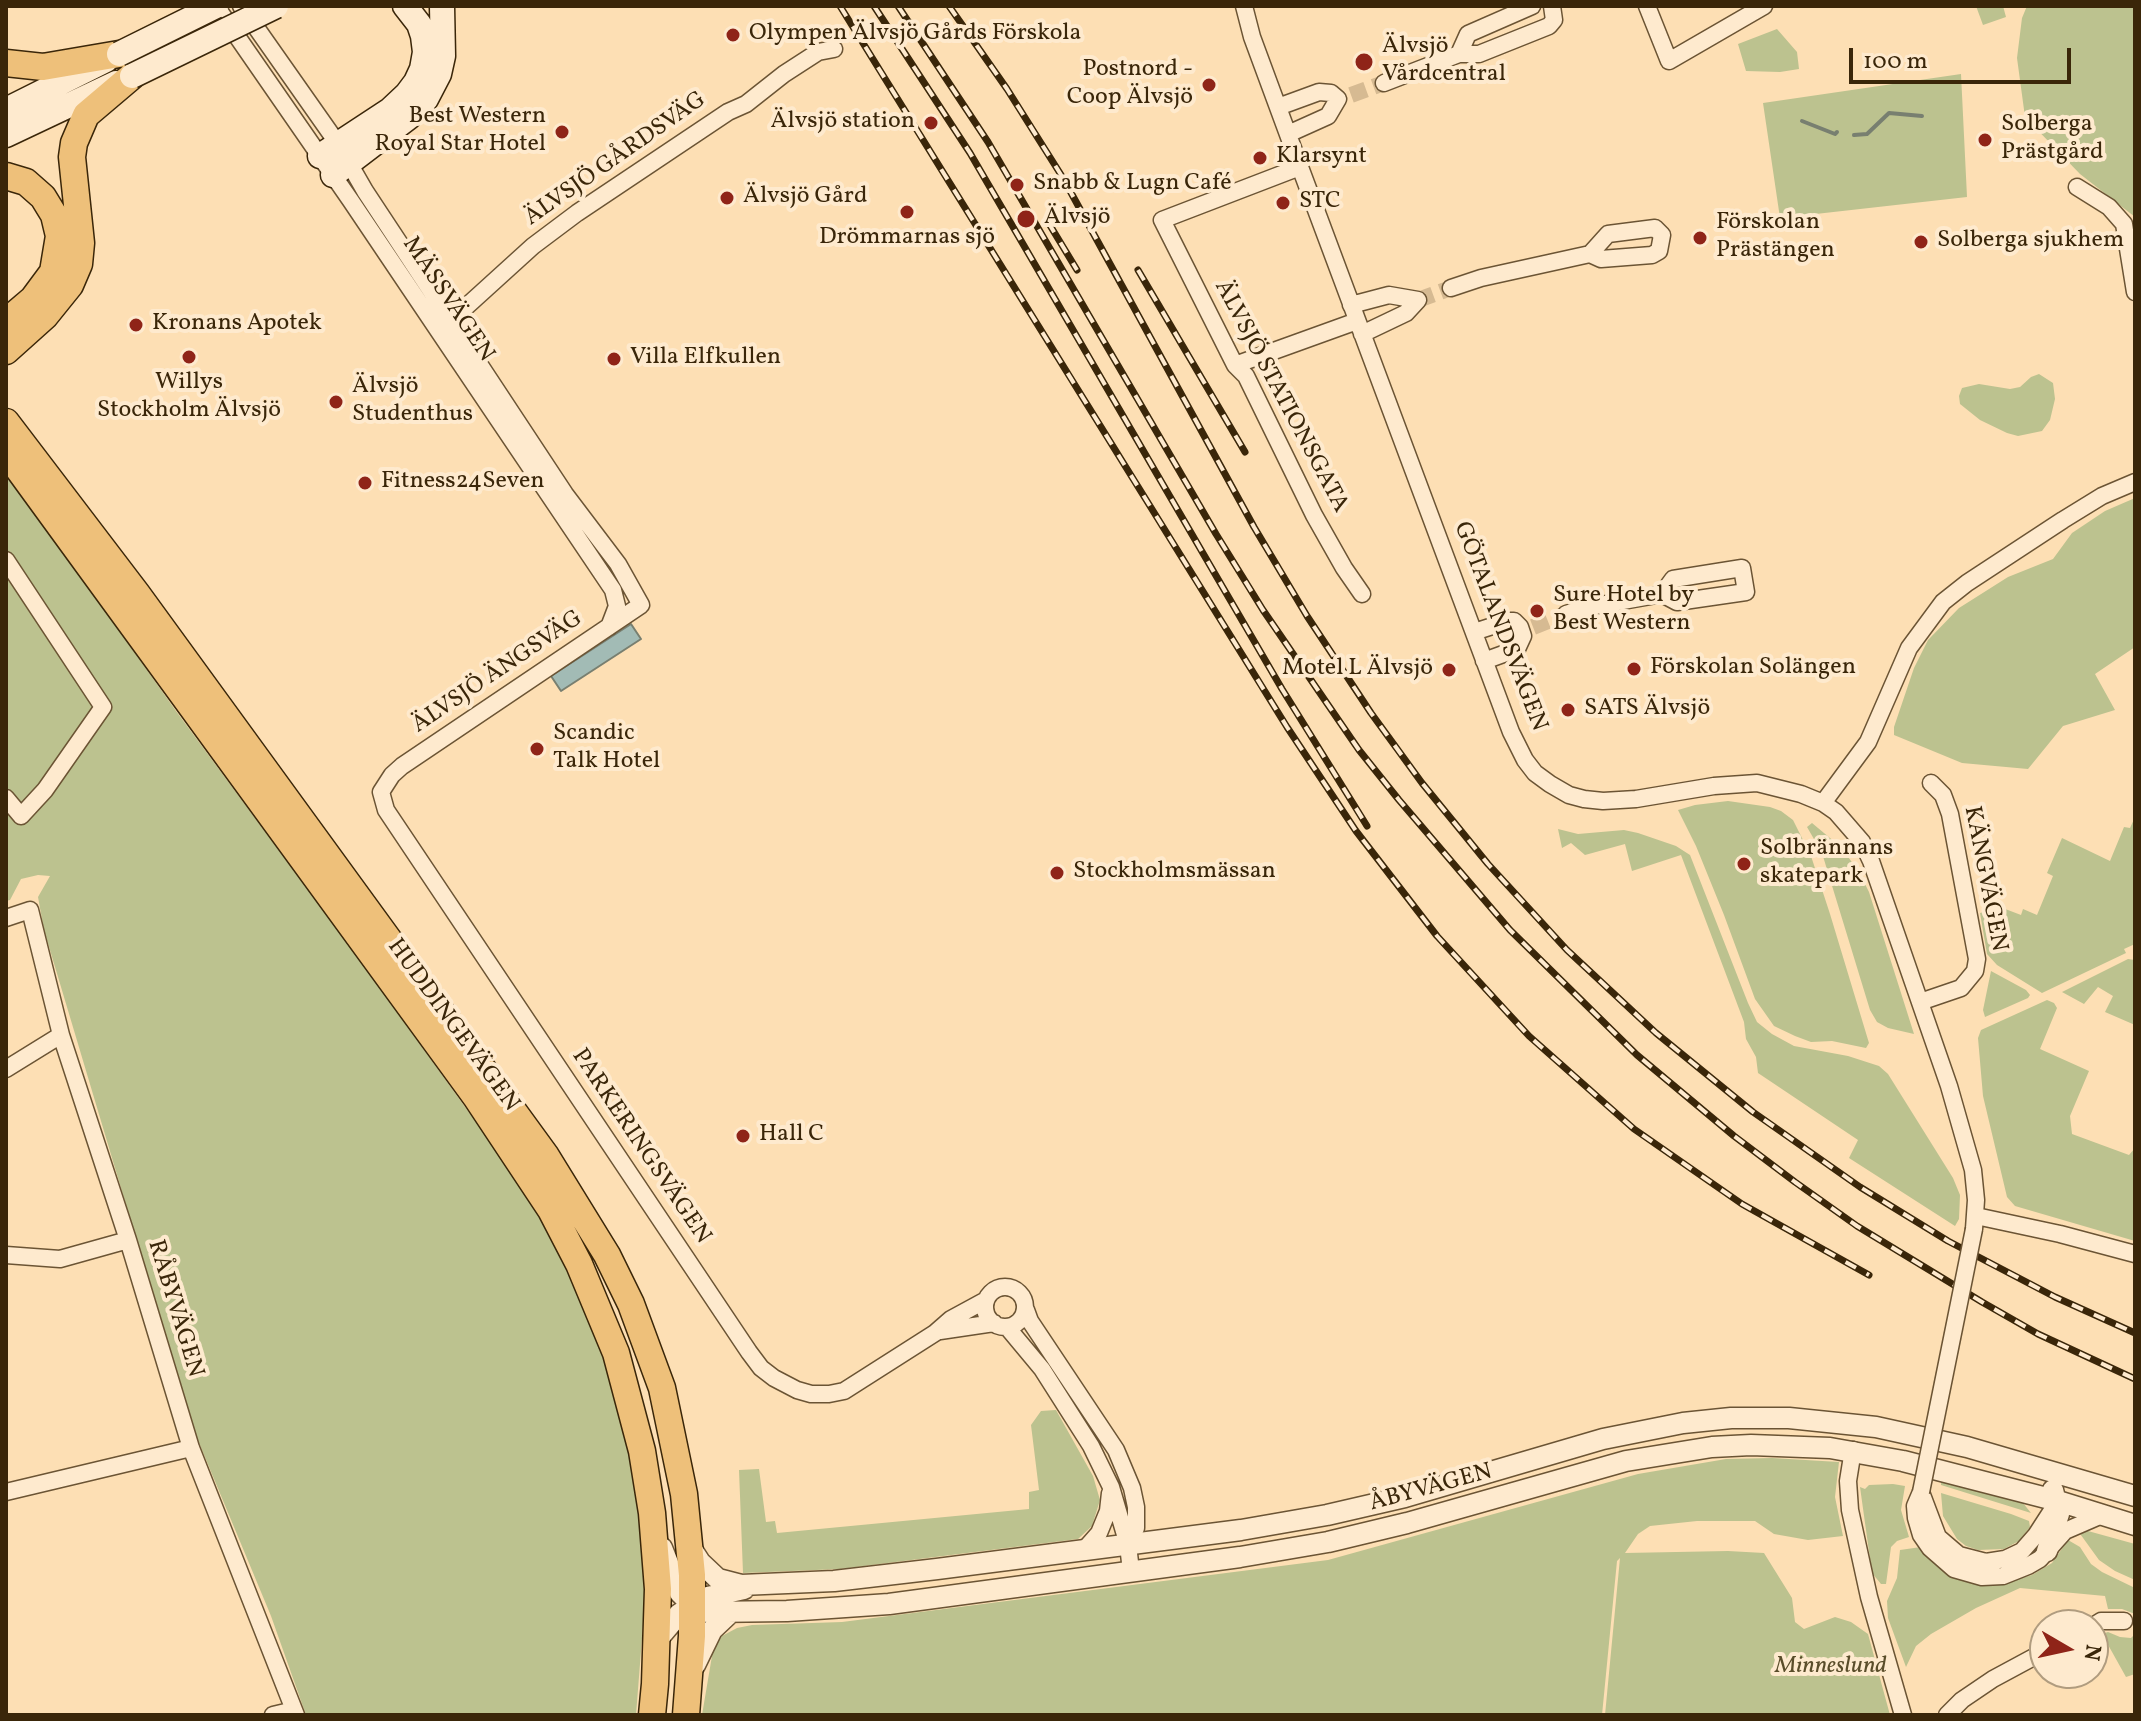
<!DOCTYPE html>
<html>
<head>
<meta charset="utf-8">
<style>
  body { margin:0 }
  #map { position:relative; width:2141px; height:1721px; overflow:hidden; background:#fddfb4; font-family:Vollkorn,serif }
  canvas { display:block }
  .frame { position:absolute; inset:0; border:8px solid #3a2609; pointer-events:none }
  .north { position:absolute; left:2029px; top:1609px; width:80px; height:80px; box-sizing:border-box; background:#feeace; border:2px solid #b09c7f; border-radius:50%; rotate:99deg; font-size:22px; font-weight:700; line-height:32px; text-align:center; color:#3a2609 }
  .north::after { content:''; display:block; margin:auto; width:28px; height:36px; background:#8f2418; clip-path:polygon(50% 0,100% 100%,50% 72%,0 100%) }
  .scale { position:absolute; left:1849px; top:48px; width:222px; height:36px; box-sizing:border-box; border:4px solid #3a2609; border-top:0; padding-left:10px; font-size:24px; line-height:28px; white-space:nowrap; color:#3a2609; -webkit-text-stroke:6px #feeace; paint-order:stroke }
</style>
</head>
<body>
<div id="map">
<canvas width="2141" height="1721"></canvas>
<div class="frame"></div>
<div class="north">N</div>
<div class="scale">100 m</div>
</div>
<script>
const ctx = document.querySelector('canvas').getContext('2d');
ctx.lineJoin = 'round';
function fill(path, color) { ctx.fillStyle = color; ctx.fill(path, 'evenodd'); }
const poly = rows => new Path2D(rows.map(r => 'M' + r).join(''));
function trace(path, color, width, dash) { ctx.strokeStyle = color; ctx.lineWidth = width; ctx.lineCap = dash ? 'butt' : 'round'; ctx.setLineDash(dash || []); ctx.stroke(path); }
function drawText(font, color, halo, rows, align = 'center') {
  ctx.font = font + ' Vollkorn,serif'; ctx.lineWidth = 8; ctx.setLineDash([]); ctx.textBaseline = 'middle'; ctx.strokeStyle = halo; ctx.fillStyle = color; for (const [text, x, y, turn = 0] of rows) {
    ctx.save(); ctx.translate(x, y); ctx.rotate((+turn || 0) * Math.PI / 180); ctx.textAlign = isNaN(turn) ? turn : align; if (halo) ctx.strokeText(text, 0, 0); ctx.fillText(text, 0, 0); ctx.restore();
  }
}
fill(poly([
  [1976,6,2003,6,2006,17,1983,25],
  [2027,6,2135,6,2135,217,2080,174,2025,117,2017,58,2022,18],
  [1777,29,1797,52,1799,69,1780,72,1746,71,1738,44],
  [1961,74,1967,197,1780,218,1763,103],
  [2039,374,2053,383,2055,399,2050,420,2042,431,2018,436,2007,433,1980,420,1960,404,1959,396,1962,388,1979,384,2010,389,2020,387,2031,377],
  [6,476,39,518,176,711,345,940,519,1182,564,1261,596,1333,618,1399,631,1467,642,1538,645,1600,636,1715,306,1715,271,1616,192,1426,44,930,38,897,50,876,38,875,21,879,10,900,6,901],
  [2135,498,2135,647,2095,674,2115,710,2063,726,2028,769,1962,763,1894,735,1894,727,1914,668,1928,640,1959,608,2008,577,2053,559,2072,533,2105,511],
  [1728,801,1770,807,1781,811,1793,820,1811,856,1830,914,1869,1043,1866,1048,1832,1041,1811,1042,1795,1036,1774,1026,1755,999,1724,915,1696,846,1678,810,1695,805],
  [2135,817,2135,944,2124,949,2126,953,2042,993,1997,965,1987,954,1980,913,2000,907,2021,915,2023,909,2037,915,2053,876,2047,873,2062,838,2110,861,2124,827,2130,828],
  [1812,823,1842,848,1860,874,1869,892,1914,1034,1888,1028,1877,1022,1870,1010,1822,853,1807,827],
  [1558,829,1578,834,1624,830,1638,833,1676,846,1690,855,1748,1003,1757,1022,1772,1034,1794,1046,1848,1056,1879,1066,1888,1074,1953,1178,1960,1195,1959,1219,1955,1226,1849,1158,1858,1140,1758,1073,1756,1057,1746,1039,1744,1022,1681,855,1632,871,1625,844,1585,855,1571,843,1562,848],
  [2128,959,2135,960,2135,1025,2105,1012,2113,996,2098,987,2084,1004,2062,992],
  [1991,971,2026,990,2030,995,2028,998,1985,1017,1983,1010],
  [2047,1000,2054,1003,2057,1008,2040,1049,2089,1071,2070,1116,2072,1134,2129,1155,2135,1148,2135,1241,2015,1206,2007,1197,1983,1096,1978,1038,1981,1030],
  [1056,1410,1093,1476,1100,1500,1092,1526,1078,1539,840,1569,743,1573,739,1470,759,1469,766,1522,775,1521,777,1533,1029,1509,1029,1492,1039,1490,1031,1425,1041,1411],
  [1772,1458,1839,1462,1835,1497,1843,1536,1808,1540,1774,1534,1755,1521,1697,1521,1650,1526,1638,1534,1625,1553,1728,1551,1764,1553,1792,1598,1795,1622,1804,1629,1835,1617,1851,1622,1868,1634,1890,1715,1605,1715,1620,1558,1617,1561,1602,1715,702,1715,713,1650,722,1636,737,1628,752,1625,842,1622,1328,1560,1638,1474,1726,1459],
  [1941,1476,2015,1498,2023,1503,2031,1513,1941,1485],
  [1893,1484,1905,1486,1901,1510,1909,1537,1897,1541,1891,1547,1886,1584,1881,1584,1872,1573,1860,1487,1865,1489,1869,1485],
  [1941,1493,2011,1514,2029,1521,2030,1527,2019,1541,2004,1549,1978,1550,1966,1546,1957,1539,1943,1516],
  [2078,1531,2088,1531,2135,1544,2135,1580,2115,1571,2099,1560],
  [2068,1540,2080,1547,2091,1564,2102,1572,2135,1588,2135,1614,2122,1609,2108,1609,2105,1596,2020,1588,1976,1608,1931,1634,1916,1646,1906,1667,1888,1618,1887,1601,1897,1578,1900,1550,1921,1547,1946,1574,1985,1585,2005,1583,2032,1575,2052,1563],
  [2108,1632,2120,1637,2131,1638,2135,1634,2135,1674,2126,1677,2102,1634]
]), '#bcc28f');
const water = poly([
  [631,624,641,639,561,691,551,676,631,624]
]);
fill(water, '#a2bbb5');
trace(water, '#787f70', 2);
trace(poly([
  [1802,121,1835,134,1837,132],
  [1854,135,1867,134,1889,113,1922,116]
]), '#787f70', 4);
trace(poly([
  [1351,95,1384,83],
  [1418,300,1451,288],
  [1533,627,1566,614]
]), '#d6ba92', 16, [16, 8]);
const minor = poly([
  [216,6,351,201,613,590,617,606,609,627],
  [241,6,338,144,365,191,565,494,618,564,641,605,402,766,392,775,381,792,386,810,749,1352,761,1368,774,1378,797,1390,811,1394,829,1394,844,1391,935,1333,951,1319,986,1300],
  [1244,6,1252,37,1300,167,1511,732,1525,760,1535,773,1550,784,1569,795,1584,799,1603,801,1636,799,1714,786,1757,783,1801,794,1823,803,1836,812,1862,842,1871,861,1949,1086,1973,1170,1976,1200,1974,1229],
  [1647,6,1669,61,1764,6],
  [1459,54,1468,34,1532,6],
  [1384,83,1459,54,1479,54,1549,26,1554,20,1552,6],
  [1278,107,1319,92,1331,93,1338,99,1328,116,1288,134],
  [1300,167,1162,220,1235,365,1246,376,1314,515,1344,568,1362,594],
  [2077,187,2109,207,2124,224,2135,292],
  [1451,288,1481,278,1590,254,1608,234,1655,228,1662,235,1659,251,1652,255,1601,259,1590,254],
  [1351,305,1389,295,1418,300,1406,313,1362,334],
  [446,325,533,246,577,213,728,112,746,104,784,74,818,52,834,49],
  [1235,365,1357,321],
  [6,560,103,707,45,790,21,816,6,798],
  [1566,614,1589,607,1662,594,1677,602,1746,592,1742,568,1673,579,1662,594],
  [1474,632,1508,621,1514,621,1520,627,1523,636,1517,649,1484,661],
  [1823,803,1868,742,1909,648,1943,602,1967,583,2063,520,2102,496,2135,482],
  [6,918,30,910,61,1035,128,1240,191,1448,296,1715],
  [1920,1002,1961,988,1975,971,1977,959,1950,814,1943,795,1931,783],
  [6,1069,61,1035],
  [1976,1216,2060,1234,2135,1254],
  [6,1255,60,1259,128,1240],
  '985 1307a20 20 0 1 1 40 0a20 20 0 1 1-40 0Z',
  [1026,1310,1030,1321,1116,1450,1132,1488,1136,1507,1136,1528,1128,1545],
  [1007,1327,1042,1369,1091,1446,1111,1487,1128,1545,1131,1571],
  [940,1331,994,1323],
  [1853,1450,1848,1481,1850,1510,1869,1597,1903,1715],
  [6,1492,191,1448],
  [1921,1492,1915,1506,1916,1518,1921,1535,1930,1548,1954,1569,1982,1577,2003,1576,2028,1566,2040,1559,2065,1531,2102,1515],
  [1921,1492,1938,1537,1959,1555,1986,1562,2005,1559,2022,1551,2036,1535,2058,1501],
  [1084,1550,1099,1533,1108,1511,1110,1493],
  [2093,1626,2101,1621,2124,1621],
  [273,1715,294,1710],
  [1947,1715,1962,1700,1993,1679,2045,1651]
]);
const tertiary = poly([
  [662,1548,680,1593,692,1605,707,1612,787,1611,889,1604,1240,1557,1328,1542,1407,1523,1626,1461,1712,1447,1751,1445,1830,1448,1903,1461,2058,1501,2135,1525],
  [691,1548,700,1562,718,1579,741,1585,834,1581,937,1569,1241,1530,1327,1515,1405,1497,1603,1439,1683,1423,1731,1418,1789,1418,1876,1427,1967,1447,2135,1496],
  [2047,1551,2059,1514,2053,1490],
  [657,1640,679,1614,703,1598,744,1589],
  [695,1665,712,1630,730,1613]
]);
const secondary = poly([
  [6,110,106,60],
  [6,135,116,83],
  [320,156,390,110,407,94,416,82,422,69,425,52,423,36,419,24,405,6],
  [333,175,409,117,426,99,439,74,443,56,442,6]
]);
const primary = poly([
  [6,63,43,67,119,54],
  [6,176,26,182,43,197,54,215,59,236,53,272,33,299,6,322],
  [6,351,45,316,70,285,79,264,81,243,72,157,74,143,86,115,132,76],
  [6,422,137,594,546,1156,607,1255,631,1304,662,1388,684,1494,692,1575,692,1636,686,1715],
  [6,452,476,1097,551,1210,579,1264,616,1353,642,1451,652,1513,658,1589,655,1684,652,1715]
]);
trace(minor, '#6b5434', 19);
trace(tertiary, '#6b5434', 23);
trace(secondary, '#3a2609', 27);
trace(primary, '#3a2609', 29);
trace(minor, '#feeace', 16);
trace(tertiary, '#feeace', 20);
trace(secondary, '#feeace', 24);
trace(primary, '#eec07a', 26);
const rail = poly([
  [840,6,1287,727,1356,831,1437,936,1529,1036,1634,1129,1742,1204,1869,1275],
  [874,6,970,153,1282,689,1367,826],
  [898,6,988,142,1216,534,1263,610,1359,750,1399,800,1510,930,1637,1055,1734,1136,1795,1182,1857,1226,1982,1302,2038,1334,2135,1379],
  [949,6,1007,89,1063,178,1254,527,1307,616,1371,713,1422,783,1488,864,1567,950,1656,1033,1753,1112,1860,1187,1948,1241,2055,1297,2135,1333],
  [1048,222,1077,270],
  [1138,270,1245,452]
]);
trace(rail, '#3a2609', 7);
trace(rail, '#feeace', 4, [12]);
const minorBridge = poly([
  [1921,1492,1974,1229]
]);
const secondaryBridge = poly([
  [119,54,216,6],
  [132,76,276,6]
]);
trace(minorBridge, '#6b5434', 19, []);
trace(secondaryBridge, '#3a2609', 27, []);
trace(minorBridge, '#feeace', 16);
trace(secondaryBridge, '#feeace', 24);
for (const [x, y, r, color] of [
  [733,35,8,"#8f2418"],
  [1364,62,10,"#8f2418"],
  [1209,85,8,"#8f2418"],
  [931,123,8,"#8f2418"],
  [562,132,8,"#8f2418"],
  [1985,140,8,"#8f2418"],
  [1260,158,8,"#8f2418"],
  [1017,185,8,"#8f2418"],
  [727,198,8,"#8f2418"],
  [1283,203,8,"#8f2418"],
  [907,212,8,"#8f2418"],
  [1026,219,10,"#8f2418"],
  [1700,238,8,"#8f2418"],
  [1921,242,8,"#8f2418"],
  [136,325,8,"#8f2418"],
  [189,357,8,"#8f2418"],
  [614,359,8,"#8f2418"],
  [336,402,8,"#8f2418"],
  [365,483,8,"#8f2418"],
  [1537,611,8,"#8f2418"],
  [1634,669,8,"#8f2418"],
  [1449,670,8,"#8f2418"],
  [1568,710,8,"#8f2418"],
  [537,749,8,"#8f2418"],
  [1744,864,8,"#8f2418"],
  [1057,873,8,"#8f2418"],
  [743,1136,8,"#8f2418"]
]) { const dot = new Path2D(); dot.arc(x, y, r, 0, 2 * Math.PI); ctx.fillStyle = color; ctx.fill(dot); trace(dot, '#feeace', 3); }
drawText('24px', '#3a2609', '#feeace', [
  ["Olympen Älvsjö Gårds Förskola",749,35],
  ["Älvsjö",1382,48],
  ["Vårdcentral",1382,76],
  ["Postnord -",1193,71,"right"],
  ["Coop Älvsjö",1193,99,"right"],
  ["Best Western",546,118,"right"],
  ["Royal Star Hotel",546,146,"right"],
  ["Älvsjö station",915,123,"right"],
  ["Solberga",2001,126],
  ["Prästgård",2001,154],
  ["Klarsynt",1276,158],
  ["Snabb & Lugn Café",1033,185],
  ["Älvsjö Gård",743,198],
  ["STC",1299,203],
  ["Älvsjö",1044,219],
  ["Förskolan",1716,224],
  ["Prästängen",1716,252],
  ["Drömmarnas sjö",907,239,"center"],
  ["Solberga sjukhem",1937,242],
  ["Kronans Apotek",152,325],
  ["Villa Elfkullen",630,359],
  ["Willys",189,384,"center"],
  ["Stockholm Älvsjö",189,412,"center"],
  ["Älvsjö",352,388],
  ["Studenthus",352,416],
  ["Fitness24Seven",381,483],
  ["Sure Hotel by",1553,597],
  ["Best Western",1553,625],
  ["Förskolan Solängen",1650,669],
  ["Motel L Älvsjö",1433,670,"right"],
  ["SATS Älvsjö",1584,710],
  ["Scandic",553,735],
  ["Talk Hotel",553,763],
  ["Solbrännans",1760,850],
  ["skatepark",1760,878],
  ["Stockholmsmässan",1073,873],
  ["Hall C",759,1136]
], 'left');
drawText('24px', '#3a2609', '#feeace', [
  ["ÄLVSJÖ GÅRDSVÄG",616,160,-35],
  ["MÄSSVÄGEN",447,300,56],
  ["ÄLVSJÖ STATIONSGATA",1280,397,62],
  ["GÖTALANDSVÄGEN",1499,627,69],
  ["ÄLVSJÖ ÄNGSVÄG",498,673,-34],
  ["KÄNGVÄGEN",1984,879,79],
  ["HUDDINGEVÄGEN",452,1026,54],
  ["PARKERINGSVÄGEN",640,1147,56],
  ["RÅBYVÄGEN",174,1309,73],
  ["ÅBYVÄGEN",1431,1489,-15]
]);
drawText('italic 24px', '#5a4d2a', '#feeace', [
  ["Minneslund",1831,1668]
]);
</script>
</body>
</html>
